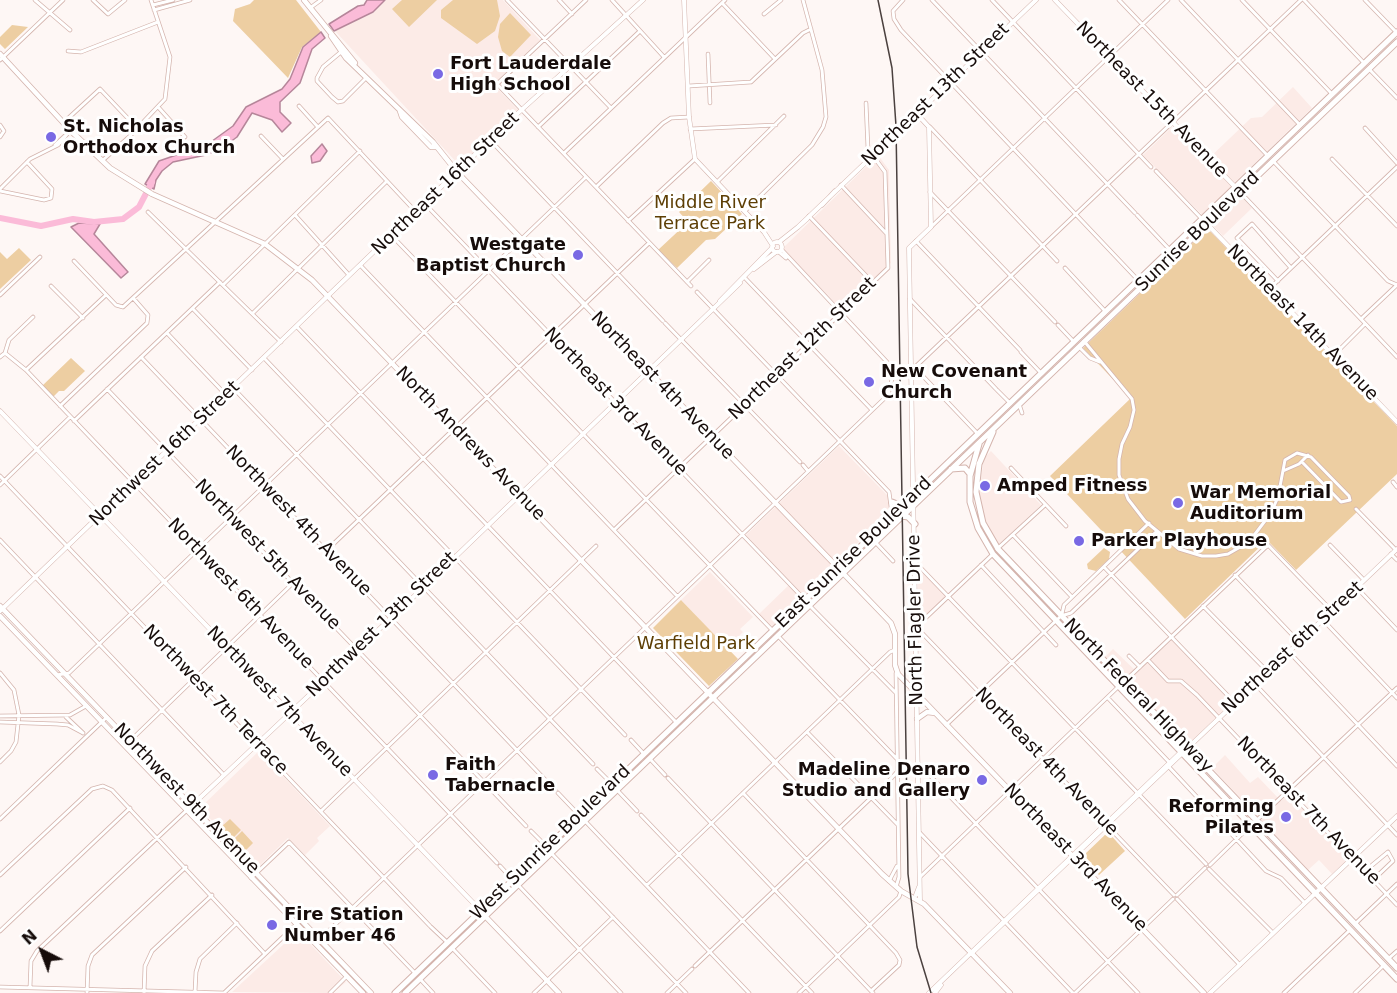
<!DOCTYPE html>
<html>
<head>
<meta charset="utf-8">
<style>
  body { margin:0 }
  #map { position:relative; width:1397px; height:993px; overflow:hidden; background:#fef7f5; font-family:"DejaVu Sans",sans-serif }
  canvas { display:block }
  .north { position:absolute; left:12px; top:921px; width:60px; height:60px; -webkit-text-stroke:4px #fff; paint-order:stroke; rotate:318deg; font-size:16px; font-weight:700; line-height:24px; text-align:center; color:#160c0a }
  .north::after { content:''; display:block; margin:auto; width:21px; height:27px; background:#160c0a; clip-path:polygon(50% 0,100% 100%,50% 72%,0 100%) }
</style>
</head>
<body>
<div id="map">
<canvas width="1397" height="993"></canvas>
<div class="north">N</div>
</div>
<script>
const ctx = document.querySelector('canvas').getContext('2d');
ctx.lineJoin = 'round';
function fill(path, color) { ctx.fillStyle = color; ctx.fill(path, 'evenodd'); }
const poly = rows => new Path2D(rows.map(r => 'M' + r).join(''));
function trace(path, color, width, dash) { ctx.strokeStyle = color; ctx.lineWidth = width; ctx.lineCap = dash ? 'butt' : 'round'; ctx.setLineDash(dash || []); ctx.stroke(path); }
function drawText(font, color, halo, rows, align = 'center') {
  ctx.font = font + ' "DejaVu Sans",sans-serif'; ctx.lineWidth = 6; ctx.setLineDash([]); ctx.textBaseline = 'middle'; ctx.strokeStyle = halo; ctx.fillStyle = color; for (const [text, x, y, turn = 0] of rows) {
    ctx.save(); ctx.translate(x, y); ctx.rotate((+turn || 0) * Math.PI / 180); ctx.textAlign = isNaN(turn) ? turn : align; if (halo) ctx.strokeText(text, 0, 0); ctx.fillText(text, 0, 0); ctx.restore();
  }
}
fill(poly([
  [386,0,503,0,540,40,493,84,518,110,460,166,335,31,373,13],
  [1293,87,1312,108,1231,186,1252,208,1223,236,1143,155,1172,127,1206,161,1251,118,1262,117],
  [878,155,889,170,891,263,841,309,784,250,785,246],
  [839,446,888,496,890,511,772,627,759,614,791,583,746,535],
  [991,451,1041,505,998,545,986,522,979,493,984,458],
  [918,567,946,596,918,624],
  [710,572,753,617,740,629,743,632,727,648,681,600],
  [1172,640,1232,702,1189,744,1104,658,1113,649,1137,672],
  [259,751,330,826,317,838,319,841,305,855,288,838,257,868,200,808],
  [1225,755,1250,783,1258,777,1281,801,1289,794,1350,858,1332,874,1319,860,1308,870,1212,768],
  [298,931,346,982,333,993,232,992]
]), '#fcebe7');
fill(poly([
  [254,0,296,0,321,32,302,47,288,78,233,21,235,9,250,4],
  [402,0,437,0,409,27,392,9],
  [453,0,497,0,500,16,495,31,477,44,441,18,441,10],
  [510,13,531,35,510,57,502,51,498,37,500,24],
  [12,25,28,27,5,49,0,44,0,37],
  [711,181,742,214,715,239,706,240,677,268,658,250,688,222,679,212],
  [1206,230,1211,232,1397,426,1397,474,1296,570,1267,540,1185,619,1050,476,1131,398,1083,348],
  [19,248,31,260,0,289,0,252,7,259],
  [71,358,85,371,64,391,59,391,53,397,42,386],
  [1104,548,1110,552,1109,559,1096,571,1088,569,1087,564],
  [681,600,738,659,709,686,653,628],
  [230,819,241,830,232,839,221,827],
  [242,831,253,843,244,852,233,840],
  [1108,832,1125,851,1099,875,1083,859,1084,855]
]), '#edcea2');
const water = poly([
  [367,0,385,0,373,12,334,31,329,24,358,6,364,5,367,0],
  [321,32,325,38,312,49,300,83,280,102,280,112,291,123,282,132,272,120,252,113,237,137,222,148,206,155,173,162,162,171,156,180,154,189,145,184,159,161,208,144,233,126,246,107,282,89,290,79,303,47,321,32],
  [322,144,327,151,320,161,312,163,311,156,322,144],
  [79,223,100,224,94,234,128,272,121,278,71,227,79,223]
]);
fill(water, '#fbbbd8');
trace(water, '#b6869a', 1.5);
trace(poly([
  [0,218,41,226,73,219,94,222,123,219,139,207,152,182]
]), '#fbbbd8', 6);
const minor = poly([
  [35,0,70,30],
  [93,0,108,14,125,0],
  [507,0,611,108],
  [559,0,572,14],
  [586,0,497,84,691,286],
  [612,0,664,57],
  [903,0,893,11,894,19,901,30,1138,280],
  [932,0,1135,213],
  [992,0,1151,167],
  [1119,0,1268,156],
  [1181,0,1300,125],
  [1242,0,1332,94],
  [1304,0,1364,63],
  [1365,0,1397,33],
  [722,3,775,59],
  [153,5,173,0],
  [310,8,321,0],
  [154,10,190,0],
  [764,14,781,0],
  [68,51,81,52,158,22],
  [341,52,323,67,317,78,317,81,332,97,338,102,343,101,366,78],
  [708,54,710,103],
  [0,60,63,0],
  [1369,69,1397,98],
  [689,86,751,82,803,33,811,29],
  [299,106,317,126],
  [159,108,185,137],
  [63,123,100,89,138,129],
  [0,125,4,131,0,137],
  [538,127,640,31],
  [930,127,1057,261],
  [1365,128,1397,163],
  [690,129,776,125],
  [261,136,282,158],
  [490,140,663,321],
  [55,145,68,133],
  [564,153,725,0],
  [1332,159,1397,226],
  [103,160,129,137,165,99,170,57,151,0],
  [1274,162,1388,281,1397,285],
  [1156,171,1202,219],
  [717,182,784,116],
  [841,185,886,233],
  [596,187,663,123,671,118,689,117],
  [0,189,30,159,58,145,68,133],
  [0,191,44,200,51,198,52,189,27,162],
  [930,192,1055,322],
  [1241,193,1397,357],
  [425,204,805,600],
  [745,211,812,145,823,127,826,117,822,70,803,0],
  [148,212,281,342],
  [295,215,349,275],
  [1137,215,1170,250],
  [809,216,873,283],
  [628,221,695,159],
  [931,227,1168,0],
  [392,236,773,631],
  [916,241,1020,350],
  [779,252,786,258],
  [74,261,116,305,123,307,328,118,416,212],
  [360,265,677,596],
  [1065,268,1105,311],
  [745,278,872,410],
  [1278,281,1237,238,1252,224,1291,268],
  [687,282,709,260],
  [223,285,360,151],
  [51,286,83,318],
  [1269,289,1397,167],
  [697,292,889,492,892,514],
  [0,295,40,257],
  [910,299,996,389],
  [193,309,252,370],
  [253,313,387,181],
  [1361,319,1397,285],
  [665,323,800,462],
  [1058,325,1074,342],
  [297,327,676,722],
  [167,333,226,395],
  [1084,341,1132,399,1134,410,1130,427,1122,444,1119,459,1119,475,1128,499,1145,521,1179,549,1202,556,1216,556,1228,554,1249,542,1271,513,1278,497,1285,460,1297,453,1311,457,1349,496,1350,500,1341,502,1302,462],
  [1079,347,1090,358,1100,362],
  [1021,352,1041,373],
  [5,353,26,370,497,863],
  [1333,356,1365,324],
  [0,357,5,353,9,340,33,317],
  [141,357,555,790],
  [264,358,625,735],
  [26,370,106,295],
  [912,370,1301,0],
  [914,370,919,372,977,433],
  [233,388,593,764],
  [107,389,526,826],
  [997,390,1010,403],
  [1019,404,1022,413],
  [60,406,147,323,148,315,134,299],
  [74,421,220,282],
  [803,465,808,471],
  [1011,468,1066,526],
  [1283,471,1299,464,1308,455],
  [0,476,430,926],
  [1393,482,1397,487],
  [0,485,70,417],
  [1356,509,1396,550],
  [614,530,888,268,885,172,868,149,866,103],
  [1013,535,1072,597],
  [0,540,224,775],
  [876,543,893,561],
  [1330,545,1364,580],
  [997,549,1045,505],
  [326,551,649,243],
  [1391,554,1397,560],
  [915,562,1206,864],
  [981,565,1056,645],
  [1104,567,1235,703],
  [1235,575,1299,642],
  [1357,588,1397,630],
  [810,606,896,693],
  [1203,606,1268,672],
  [1062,614,1064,605,1149,523],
  [1323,620,1397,698],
  [916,627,993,554],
  [916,632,921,632,1174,895],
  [778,636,897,759],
  [1289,652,1397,766],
  [1129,656,1140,667],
  [1148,660,1168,681,1181,681,1197,695,1397,905],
  [0,673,14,690,19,715,16,742,11,751,0,762],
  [896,673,899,877,896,887],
  [57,675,69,673,586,177],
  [1125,681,1268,545,1332,611],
  [1255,684,1397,835],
  [1108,698,1170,763],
  [0,716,70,715,86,706],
  [66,717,83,733],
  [0,722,57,724,68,725,83,733],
  [946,725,1061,616,1071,613,1157,531],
  [807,732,898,825],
  [631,740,644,754],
  [130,741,293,583],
  [650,759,665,775],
  [918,763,1138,993],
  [1169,767,1266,871,1281,878,1305,903],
  [597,769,612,784],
  [668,778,873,993],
  [886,784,897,772],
  [617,790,637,811],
  [558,793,579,815],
  [743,793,896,953,900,960,899,965,871,991],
  [321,811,596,546],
  [641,815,812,993],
  [0,819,107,717],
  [1257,820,1397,688],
  [585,821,749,993],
  [531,831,547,847],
  [920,833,1073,993],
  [552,854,686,993],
  [1210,865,1251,825],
  [500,866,513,880],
  [1209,869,1273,933],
  [1365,871,1388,852,1393,861,1373,880],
  [0,875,92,789,103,786,112,790,265,954],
  [920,877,1118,687],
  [251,878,289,842,415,973],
  [889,881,897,866],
  [647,885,890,652,895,650],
  [519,886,621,993],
  [1177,895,1205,868],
  [1177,899,1240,965],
  [1355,924,1397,884],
  [431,927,447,942],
  [0,931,130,808],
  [320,939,888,395,892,379,887,362,782,250],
  [453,949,495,993],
  [1388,959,1397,951],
  [695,966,874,795],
  [420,979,433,993],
  [0,987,224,993,301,920],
  [30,987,31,961,37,951,187,810],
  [195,992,196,972,200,959,237,923],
  [87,993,88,966,92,955,186,867],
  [144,993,145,966,152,951,212,895],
  [330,993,346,977],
  [534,993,613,917],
  [667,993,692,969],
  [799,993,899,897,901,891],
  [1075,993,1173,899],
  [1284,993,1350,930],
  [1355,993,1384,965]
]);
const tertiary = poly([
  [684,0,689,117,695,159,764,232,773,246],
  [1055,0,1240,192],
  [917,114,929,127,931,227,909,248,920,901],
  [822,205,835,191],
  [807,219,798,227,1036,0],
  [1207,224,1397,422],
  '772 247a5 5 0 1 1 10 0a5 5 0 1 1-10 0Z',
  [779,242,798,227],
  [754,269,776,252],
  [720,301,772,248],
  [0,411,480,910],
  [0,611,517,114,643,0],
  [187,810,424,587,740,283],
  [916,895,919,887],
  [972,953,1397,549],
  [929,993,1182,751],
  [935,993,941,985],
  [1210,993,1397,816]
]);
const secondary = poly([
  [304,0,355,63],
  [331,36,346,58,433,142,457,172,891,623,895,634,895,665,898,674,1204,993],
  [0,54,71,131,110,168,152,194,265,244,312,280,882,874,901,891,924,904,1010,993],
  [400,111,402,117,431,147,435,147],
  [0,606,371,993],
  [0,616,363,993],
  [917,719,927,712,935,713],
  [484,915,559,993]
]);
const primary = poly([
  [993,432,979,464,976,492,983,523,998,549,1397,968],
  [979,444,970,476,970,502,978,528,993,554,1397,979],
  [951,469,965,468,970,474],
  [892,502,902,506],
  [902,516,908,517,915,524],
  [395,993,1397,32],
  [405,993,1397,42]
]);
trace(minor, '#d4b4ad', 4.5);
trace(tertiary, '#d4b4ad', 5);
trace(secondary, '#d4b4ad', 6);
trace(primary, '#d4b4ad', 7);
trace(minor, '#fff', 3);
trace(tertiary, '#fff', 4);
trace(secondary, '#fff', 4.5);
trace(primary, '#fff', 5);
trace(poly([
  [878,0,892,68,896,126,908,874,917,947,931,993]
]), '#4b413f', 1.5);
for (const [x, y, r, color] of [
  [438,74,6,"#7969e4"],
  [51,137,6,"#7969e4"],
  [578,255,6,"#7969e4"],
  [869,382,6,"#7969e4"],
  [985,486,6,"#7969e4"],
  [1178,503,6,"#7969e4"],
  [1079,541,6,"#7969e4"],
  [433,775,6,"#7969e4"],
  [982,780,6,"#7969e4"],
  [1286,817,6,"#7969e4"],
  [272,925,6,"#7969e4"]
]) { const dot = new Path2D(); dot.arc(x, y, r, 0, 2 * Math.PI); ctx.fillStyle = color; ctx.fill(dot); trace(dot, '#fff', 2); }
drawText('bold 18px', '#160c0a', '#fff', [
  ["Fort Lauderdale",450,64],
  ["High School",450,85],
  ["St. Nicholas",63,127],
  ["Orthodox Church",63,148],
  ["Westgate",566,245,"right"],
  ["Baptist Church",566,266,"right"],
  ["New Covenant",881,372],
  ["Church",881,393],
  ["Amped Fitness",997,486],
  ["War Memorial",1190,493],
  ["Auditorium",1190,514],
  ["Parker Playhouse",1091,541],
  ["Faith",445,765],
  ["Tabernacle",445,786],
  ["Madeline Denaro",970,770,"right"],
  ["Studio and Gallery",970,791,"right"],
  ["Reforming",1274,807,"right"],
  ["Pilates",1274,828,"right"],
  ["Fire Station",284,915],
  ["Number 46",284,936]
], 'left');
drawText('18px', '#160c0a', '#fff', [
  ["Northeast 13th Street",936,95,-44],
  ["Northeast 15th Avenue",1151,100,46],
  ["Northeast 16th Street",446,184,-44],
  ["Sunrise Boulevard",1198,232,-44],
  ["Northeast 14th Avenue",1302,323,46],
  ["Northeast 12th Street",803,349,-44],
  ["Northeast 4th Avenue",662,386,46],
  ["Northeast 3rd Avenue",615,402,46],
  ["North Andrews Avenue",470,444,46],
  ["Northwest 16th Street",165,454,-44],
  ["Northwest 4th Avenue",298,521,46],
  ["East Sunrise Boulevard",854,553,-44],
  ["Northwest 5th Avenue",267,555,46],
  ["Northwest 6th Avenue",240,594,46],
  ["North Flagler Drive",916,620,-91],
  ["Northwest 13th Street",382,625,-44],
  ["Northeast 6th Street",1293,648,-43],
  ["North Federal Highway",1138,696,46],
  ["Northwest 7th Terrace",215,700,46],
  ["Northwest 7th Avenue",279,702,46],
  ["Northeast 4th Avenue",1046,762,46],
  ["Northwest 9th Avenue",186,799,46],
  ["Northeast 7th Avenue",1308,811,46],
  ["West Sunrise Boulevard",551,843,-44],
  ["Northeast 3rd Avenue",1075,858,46]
]);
drawText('18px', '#5d3e04', '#fff', [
  ["Middle River",710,203],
  ["Terrace Park",710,224],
  ["Warfield Park",696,644]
]);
</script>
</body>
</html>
